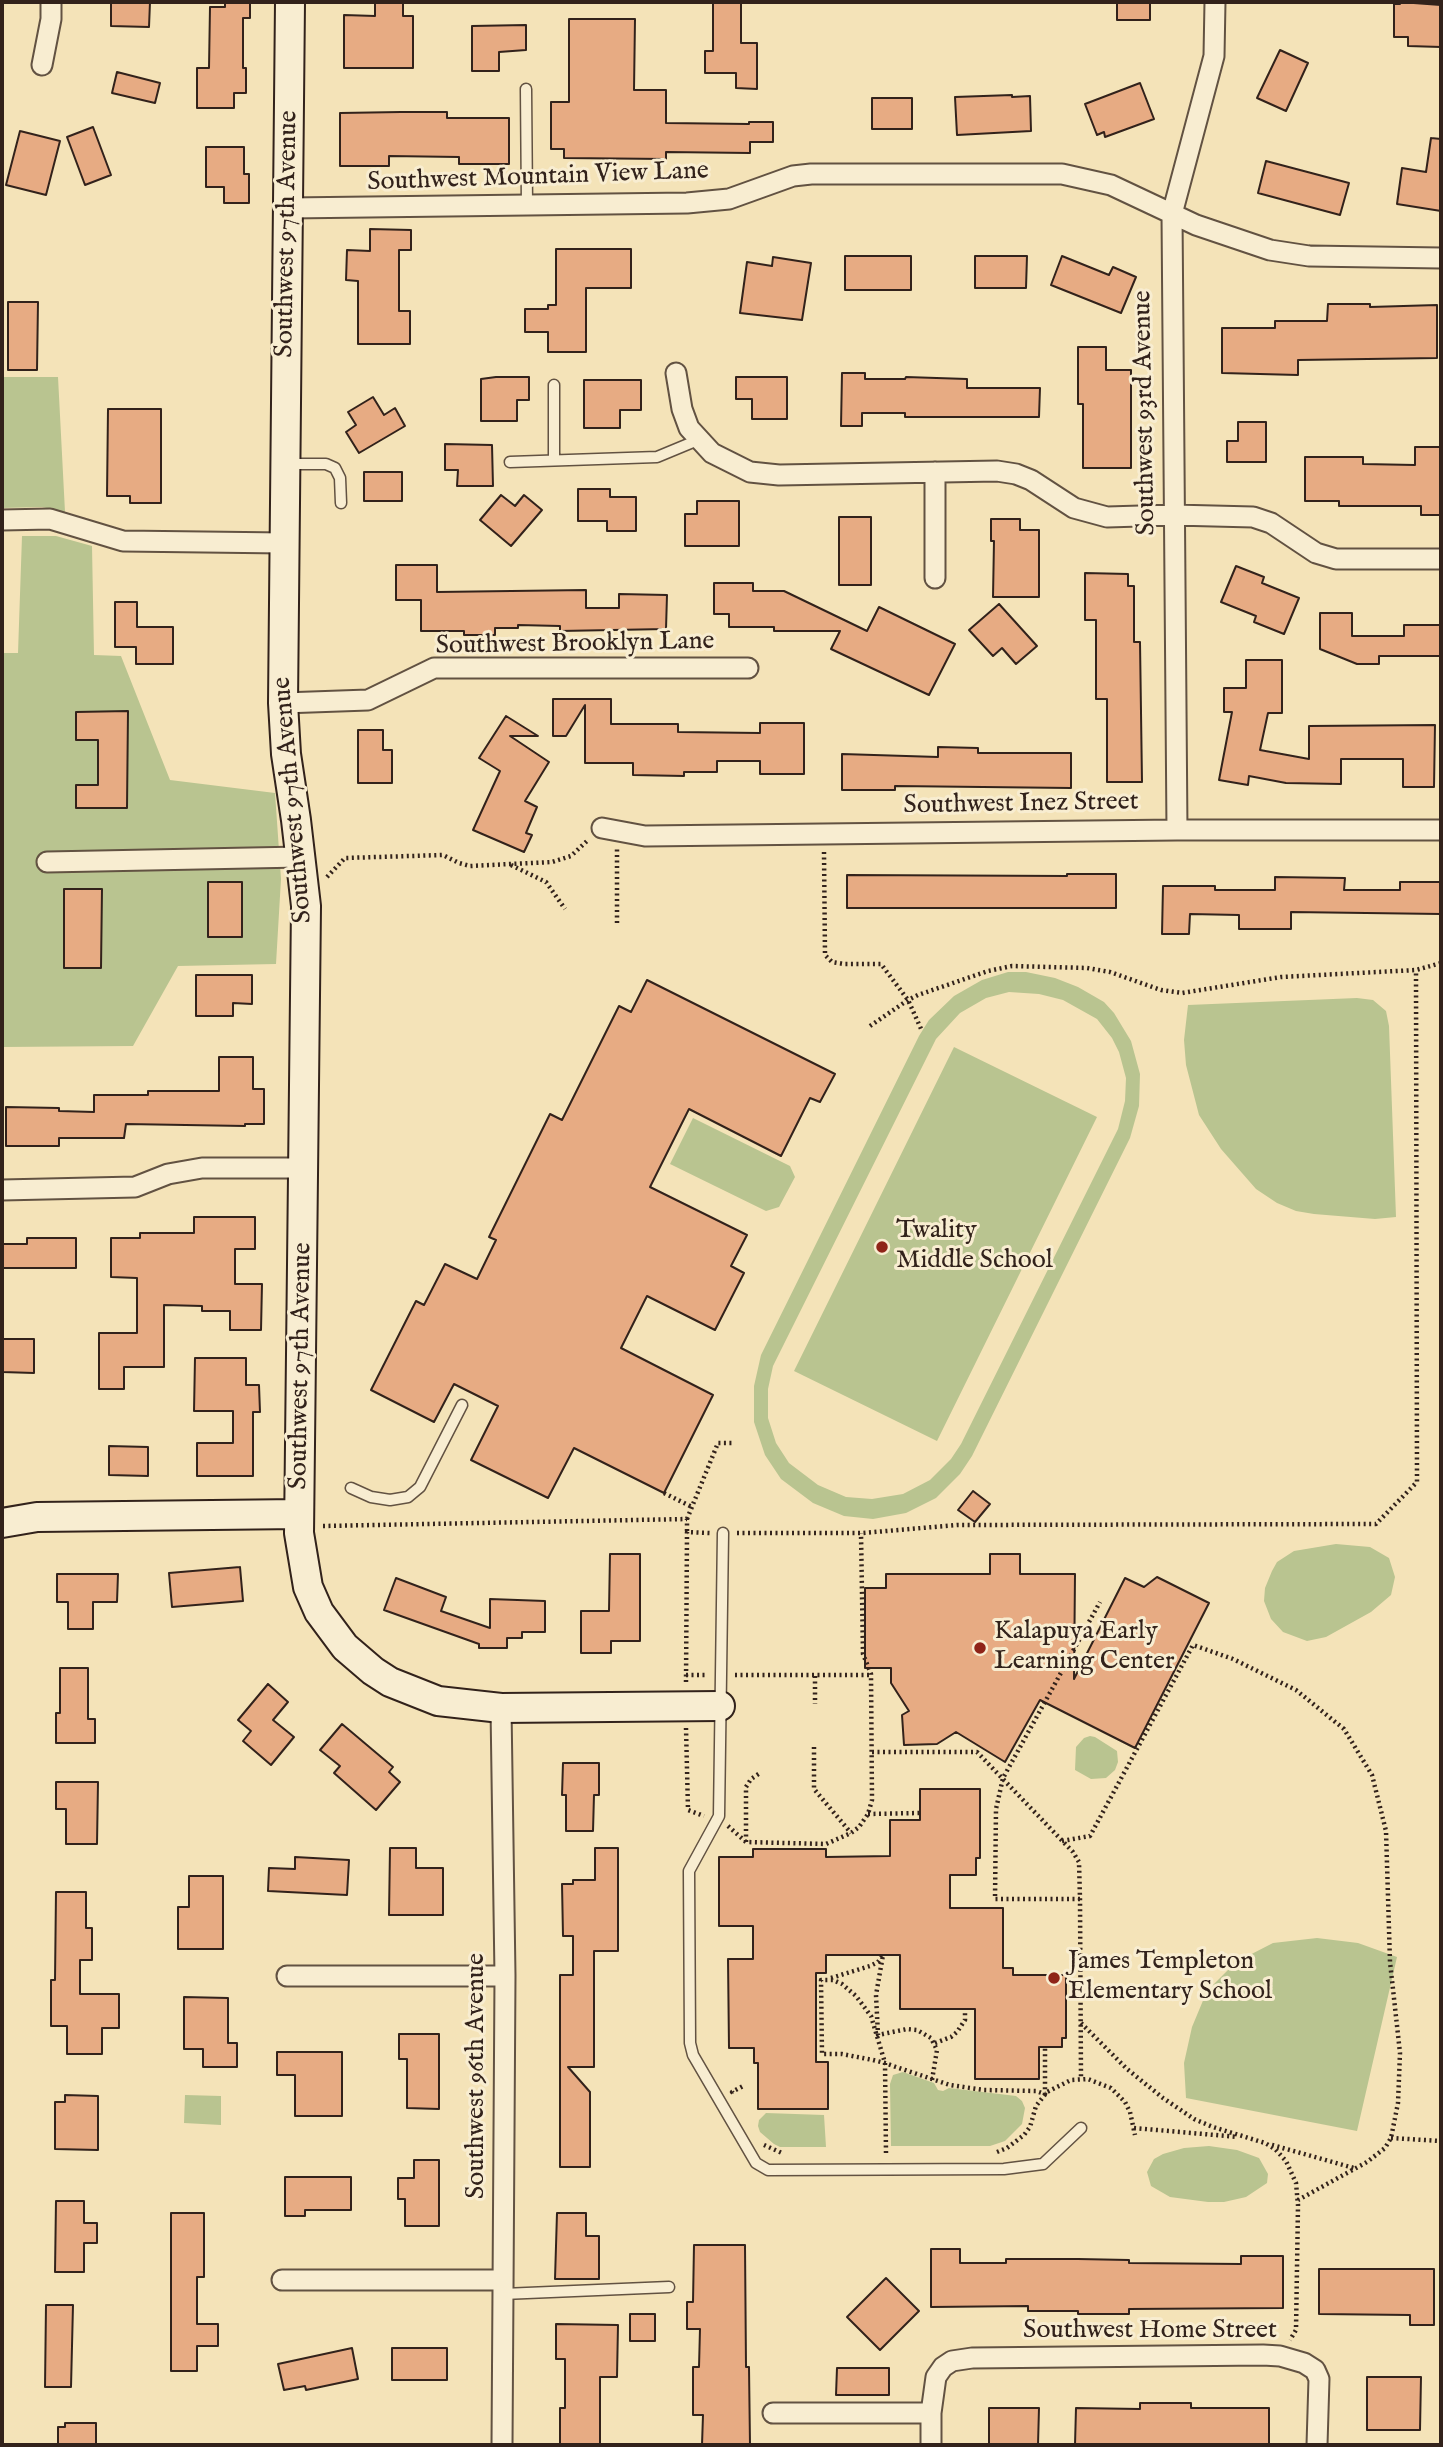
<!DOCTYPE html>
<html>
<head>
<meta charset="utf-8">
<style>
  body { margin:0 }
  #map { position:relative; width:1443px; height:2447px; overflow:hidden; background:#f4e3b8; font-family:"IM FELL English",serif }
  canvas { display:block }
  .frame { position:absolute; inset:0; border:4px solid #32221b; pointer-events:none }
</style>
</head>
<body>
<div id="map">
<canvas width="1443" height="2447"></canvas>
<div class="frame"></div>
</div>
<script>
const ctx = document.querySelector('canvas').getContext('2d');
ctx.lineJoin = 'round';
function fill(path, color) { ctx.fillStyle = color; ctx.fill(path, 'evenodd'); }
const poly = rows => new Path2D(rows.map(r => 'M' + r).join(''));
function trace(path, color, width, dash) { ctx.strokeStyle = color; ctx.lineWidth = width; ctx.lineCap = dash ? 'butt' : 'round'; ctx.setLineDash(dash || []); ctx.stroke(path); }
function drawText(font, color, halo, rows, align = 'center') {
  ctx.font = font + ' "IM FELL English",serif'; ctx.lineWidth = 6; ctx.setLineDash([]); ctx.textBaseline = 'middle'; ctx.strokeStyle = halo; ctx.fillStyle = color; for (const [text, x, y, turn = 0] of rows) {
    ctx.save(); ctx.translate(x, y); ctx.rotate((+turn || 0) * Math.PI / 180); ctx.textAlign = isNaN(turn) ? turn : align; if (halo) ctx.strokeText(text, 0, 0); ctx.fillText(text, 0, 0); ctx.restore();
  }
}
fill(poly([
  [2,377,58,377,65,512,42,507,2,508],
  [22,536,56,536,92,546,94,655,121,656,170,780,275,793,281,879,276,964,178,966,133,1046,2,1047,2,653,18,653],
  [1008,972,1026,972,1055,978,1078,987,1104,1002,1114,1013,1131,1041,1140,1074,1139,1106,1130,1138,972,1456,960,1474,936,1498,906,1513,873,1519,844,1516,813,1503,781,1479,765,1455,754,1422,754,1386,761,1355,919,1036,929,1020,954,996,982,980],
  [1009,992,1039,994,1063,1000,1097,1019,1112,1038,1119,1052,1126,1078,1125,1101,1118,1129,961,1444,951,1459,930,1480,903,1494,872,1499,846,1497,818,1485,789,1463,776,1443,768,1418,768,1389,773,1366,936,1039,960,1013,986,998],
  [1357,998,1373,1000,1386,1011,1389,1026,1396,1217,1375,1219,1314,1214,1296,1211,1277,1203,1256,1189,1221,1149,1199,1115,1186,1065,1184,1040,1188,1005],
  [954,1047,1097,1117,937,1441,794,1371],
  [693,1118,790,1166,795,1177,779,1207,766,1211,670,1164],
  [1336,1544,1370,1547,1389,1558,1395,1577,1391,1595,1371,1612,1326,1637,1307,1641,1283,1632,1271,1619,1264,1601,1265,1588,1272,1571,1277,1562,1294,1551],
  [1090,1736,1095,1737,1117,1751,1118,1762,1115,1770,1106,1778,1091,1779,1075,1770,1076,1747,1084,1738],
  [1317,1938,1358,1943,1397,1957,1357,2131,1186,2098,1184,2063,1192,2027,1207,1991,1236,1962,1273,1943],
  [903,2072,934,2083,938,2090,943,2091,949,2088,1016,2096,1022,2101,1025,2108,1022,2124,1005,2141,990,2146,891,2146,890,2084,893,2075],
  [185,2095,221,2096,221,2125,184,2123],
  [766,2113,824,2115,826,2147,780,2147,774,2144,760,2132,758,2126,759,2120],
  [1209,2146,1237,2150,1259,2158,1268,2174,1267,2183,1246,2197,1224,2202,1208,2202,1170,2197,1151,2186,1147,2172,1154,2159,1163,2154,1184,2148]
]), '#b9c490');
const building = poly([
  [111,2,150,2,149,27,111,26,111,2],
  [225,2,250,2,250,18,243,18,243,68,246,68,246,93,234,93,234,108,197,108,197,68,209,68,210,7,225,7,225,2],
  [375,2,403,2,403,16,413,16,413,68,344,68,344,15,375,16,375,2],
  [713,2,741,2,741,43,757,43,757,89,736,88,736,73,705,73,705,51,713,51,713,2],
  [1117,2,1150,2,1150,20,1117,20,1117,2],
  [1400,2,1441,5,1441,47,1408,46,1408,37,1394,37,1394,4,1400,4,1400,2],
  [569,19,635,19,634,90,666,90,666,123,749,124,749,122,773,122,773,142,750,142,750,153,666,152,666,159,564,158,564,149,551,149,551,102,569,102,569,19],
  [526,25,526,50,499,52,499,71,472,71,472,26,526,25],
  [1280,50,1308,63,1286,111,1257,98,1280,50],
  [117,72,160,83,155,103,112,93,117,72],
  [1140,83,1154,119,1105,137,1104,132,1097,135,1085,104,1140,83],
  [1012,95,1012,97,1030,96,1031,131,957,135,955,97,1012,95],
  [872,98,912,98,912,129,872,129,872,98],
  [401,112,447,112,447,118,509,118,509,164,459,164,459,157,389,156,389,166,340,166,340,113,401,112],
  [93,127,111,175,85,185,67,137,93,127],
  [20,131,60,141,46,195,6,185,20,131],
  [1431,138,1441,139,1441,211,1397,204,1402,168,1426,172,1431,138],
  [206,147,244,147,244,174,249,174,249,203,224,203,224,187,206,187,206,147],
  [1266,161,1349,183,1340,215,1258,193,1266,161],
  [370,229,411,230,411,250,399,250,399,311,410,311,410,344,358,344,358,281,346,280,347,250,370,251,370,229],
  [556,249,631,249,631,288,586,288,586,352,548,352,548,332,525,332,525,309,548,309,548,305,556,305,556,249],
  [845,256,911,256,911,290,845,290,845,256],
  [975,256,1027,256,1026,288,975,288,975,256],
  [1062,256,1109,275,1113,267,1136,277,1121,313,1051,285,1062,256],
  [773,257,811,263,802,320,740,313,747,262,772,266,773,257],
  [8,302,38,302,37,370,8,370,8,302],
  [1328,304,1370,304,1370,307,1437,305,1437,358,1298,360,1298,375,1222,373,1222,328,1275,328,1275,321,1327,321,1328,304],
  [1078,347,1106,347,1106,370,1131,370,1131,468,1083,468,1083,404,1078,404,1078,347],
  [842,373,865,373,865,379,905,379,906,377,967,379,967,388,1040,388,1039,417,905,417,905,413,862,413,862,426,841,426,842,373],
  [496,377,529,377,529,400,517,400,517,421,481,421,481,379,496,377],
  [736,377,787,377,787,419,752,419,752,399,736,399,736,377],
  [584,380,641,380,641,410,620,410,620,428,584,428,584,380],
  [373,397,384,415,395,408,405,426,359,453,346,432,356,425,348,412,373,397],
  [108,409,161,409,161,503,130,503,130,496,107,496,108,409],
  [1238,422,1266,422,1266,462,1227,462,1227,441,1238,441,1238,422],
  [445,444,492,445,493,486,457,486,458,470,445,470,445,444],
  [1415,447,1441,447,1441,515,1421,515,1421,506,1339,506,1339,501,1305,501,1305,457,1363,457,1363,464,1415,465,1415,447],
  [364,472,402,472,402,501,364,501,364,472],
  [578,489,610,489,610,497,636,497,636,531,607,531,607,521,578,521,578,489],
  [501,495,515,506,524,495,542,510,511,546,480,520,501,495],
  [697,501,739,501,739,546,685,546,685,514,697,514,697,501],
  [839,517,871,517,871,585,839,585,839,517],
  [991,519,1020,519,1020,530,1039,530,1039,597,993,597,994,541,991,541,991,519],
  [396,565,437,565,437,592,586,590,586,608,619,608,619,594,667,595,666,629,560,631,560,626,518,625,518,628,495,628,495,635,464,635,464,631,421,631,421,600,396,600,396,565],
  [1236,566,1264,577,1262,583,1299,598,1284,634,1254,622,1256,616,1221,602,1236,566],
  [1085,573,1128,574,1128,586,1134,586,1134,642,1140,642,1142,782,1107,782,1107,699,1096,699,1096,620,1085,620,1085,573],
  [714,583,753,583,753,591,784,591,867,631,879,607,955,644,929,695,831,649,840,631,774,631,774,627,729,627,729,614,714,614,714,583],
  [115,602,137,602,137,627,173,627,173,664,136,664,136,647,115,647,115,602],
  [999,604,1037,646,1016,664,1002,648,993,656,969,630,999,604],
  [1320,613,1352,613,1352,636,1404,636,1404,625,1441,625,1441,656,1379,656,1379,664,1357,664,1320,649,1320,613],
  [1246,660,1282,660,1282,713,1268,713,1260,750,1309,759,1309,726,1435,725,1434,787,1403,787,1403,759,1341,759,1341,784,1286,783,1249,776,1248,785,1219,780,1232,712,1224,712,1224,688,1246,688,1246,660],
  [553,699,611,699,611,724,678,724,678,732,760,733,760,723,804,723,804,774,760,774,760,761,717,761,717,772,684,772,684,776,633,775,633,763,585,763,585,705,566,736,553,736,553,699],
  [128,711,127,808,76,808,76,785,98,785,98,740,76,740,76,712,128,711],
  [506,716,538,736,510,736,549,762,525,801,537,807,526,833,532,835,524,852,473,830,500,771,479,758,506,716],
  [358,730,383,730,383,750,392,750,392,783,358,783,358,730],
  [938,747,978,748,978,753,1071,753,1071,788,895,786,895,790,842,790,842,754,938,757,938,747],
  [1067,874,1116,874,1116,908,847,908,847,875,1067,876,1067,874],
  [1275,877,1345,878,1344,890,1400,890,1400,882,1441,882,1441,914,1291,912,1291,929,1239,929,1239,915,1190,914,1189,934,1162,934,1163,886,1215,886,1215,890,1275,890,1275,877],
  [208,882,242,882,242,937,208,937,208,882],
  [64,889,102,889,101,968,64,968,64,889],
  [196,975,252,975,252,1004,233,1003,233,1016,196,1016,196,975],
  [647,980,835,1074,820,1102,810,1098,781,1156,689,1109,650,1187,747,1235,731,1266,744,1273,715,1330,647,1296,621,1348,713,1395,664,1493,574,1448,548,1498,471,1460,498,1406,454,1384,434,1422,371,1390,416,1301,424,1305,445,1264,477,1279,496,1240,489,1237,550,1114,562,1120,619,1006,631,1012,647,980],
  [219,1057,253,1057,253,1089,264,1089,264,1124,245,1124,245,1126,126,1124,124,1138,59,1138,59,1146,6,1146,6,1107,59,1108,59,1111,94,1112,94,1095,148,1095,148,1091,219,1091,219,1057],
  [194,1217,255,1217,255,1249,235,1249,235,1284,262,1284,261,1330,230,1330,230,1311,202,1311,202,1306,164,1305,164,1367,124,1367,124,1389,99,1389,99,1333,137,1333,137,1278,111,1277,111,1238,140,1238,140,1233,194,1233,194,1217],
  [27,1238,76,1238,76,1268,2,1268,2,1244,27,1244,27,1238],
  [2,1339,34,1339,34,1373,2,1372,2,1339],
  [195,1358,246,1358,246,1385,259,1385,260,1412,253,1412,253,1476,197,1476,197,1443,233,1443,233,1411,194,1411,195,1358],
  [109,1446,148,1447,148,1476,109,1475,109,1446],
  [973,1491,990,1504,975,1522,958,1510,973,1491],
  [610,1554,640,1554,640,1641,611,1641,611,1653,581,1653,581,1611,609,1611,610,1554],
  [990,1554,1020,1554,1020,1574,1075,1574,1074,1679,1125,1578,1144,1587,1157,1577,1209,1603,1135,1748,1040,1700,1005,1762,956,1732,937,1744,904,1745,902,1715,909,1711,891,1683,891,1668,865,1668,865,1588,886,1588,886,1574,990,1574,990,1554],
  [240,1567,243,1601,172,1607,169,1573,240,1567],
  [57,1574,118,1574,117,1602,93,1602,93,1629,68,1629,68,1602,57,1602,57,1574],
  [396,1578,446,1597,441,1611,490,1628,490,1599,545,1601,545,1632,522,1632,522,1638,507,1638,507,1648,479,1648,479,1644,384,1610,396,1578],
  [60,1668,88,1668,88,1719,95,1719,95,1743,56,1743,56,1713,60,1713,60,1668],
  [268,1684,288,1702,273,1720,294,1737,271,1765,243,1741,251,1731,238,1720,268,1684],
  [342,1724,393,1767,389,1772,400,1782,376,1810,334,1773,340,1766,320,1750,342,1724],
  [563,1763,599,1763,599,1795,594,1795,593,1831,566,1831,566,1795,562,1795,563,1763],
  [56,1782,98,1782,97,1844,66,1844,66,1809,56,1809,56,1782],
  [920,1789,980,1789,980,1858,976,1858,976,1875,950,1875,950,1908,1003,1908,1003,1968,1013,1968,1013,1975,1066,1975,1066,2038,1062,2038,1062,2047,1039,2047,1039,2079,975,2079,975,2009,900,2009,900,1955,826,1955,826,1973,816,1973,816,2062,828,2062,828,2109,758,2109,758,2063,754,2063,754,2048,729,2048,728,1959,753,1959,753,1926,719,1926,719,1857,753,1857,753,1849,826,1849,826,1857,890,1856,890,1820,920,1820,920,1789],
  [390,1848,416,1848,416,1868,443,1868,443,1915,389,1915,390,1848],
  [595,1848,618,1848,618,1951,594,1951,594,2067,568,2067,590,2092,590,2167,560,2167,560,1975,573,1975,573,1936,563,1936,562,1884,573,1884,573,1880,595,1880,595,1848],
  [295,1857,349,1860,347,1895,268,1891,269,1868,295,1869,295,1857],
  [189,1876,223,1876,223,1949,178,1949,178,1907,189,1907,189,1876],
  [56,1892,86,1892,86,1928,92,1928,92,1960,80,1960,80,1994,119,1994,119,2028,102,2028,102,2054,67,2054,67,2026,51,2026,51,1980,55,1980,56,1892],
  [184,1997,228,1998,228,2043,237,2043,237,2067,203,2067,203,2049,184,2049,184,1997],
  [399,2034,439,2034,439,2109,407,2108,407,2059,399,2059,399,2034],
  [277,2052,342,2052,342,2116,295,2116,295,2075,277,2075,277,2052],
  [65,2095,98,2096,98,2150,55,2149,55,2102,65,2102,65,2095],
  [414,2160,439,2160,439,2226,405,2226,405,2199,398,2199,398,2178,414,2178,414,2160],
  [285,2177,351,2177,351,2210,305,2210,305,2216,285,2216,285,2177],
  [56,2201,84,2201,84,2223,97,2223,97,2243,84,2243,84,2272,55,2272,56,2201],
  [171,2213,204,2213,204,2277,197,2277,197,2324,218,2324,218,2346,197,2346,197,2371,171,2371,171,2213],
  [557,2213,586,2213,586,2236,599,2236,599,2279,555,2279,557,2213],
  [694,2245,745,2245,746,2367,749,2367,750,2445,702,2445,703,2415,693,2415,693,2367,699,2367,700,2329,687,2329,687,2302,693,2302,694,2245],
  [931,2249,960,2249,960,2263,1006,2263,1006,2259,1078,2259,1129,2260,1129,2263,1241,2264,1241,2256,1283,2256,1283,2308,1129,2309,1129,2314,1078,2314,1078,2311,1028,2311,1028,2306,931,2307,931,2249],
  [1319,2269,1434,2269,1434,2325,1410,2325,1410,2315,1319,2314,1319,2269],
  [886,2278,919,2311,880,2350,847,2317,886,2278],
  [46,2305,73,2305,71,2387,45,2387,46,2305],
  [630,2314,655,2314,655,2341,630,2341,630,2314],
  [556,2324,618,2325,617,2377,600,2377,600,2445,560,2445,560,2408,565,2408,565,2359,556,2359,556,2324],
  [352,2348,358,2379,306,2390,305,2386,284,2390,278,2364,352,2348],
  [392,2348,447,2348,447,2380,392,2380,392,2348],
  [837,2368,889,2368,889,2395,836,2395,837,2368],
  [1367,2377,1421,2377,1420,2430,1367,2430,1367,2377],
  [1140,2403,1191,2403,1191,2408,1269,2408,1269,2445,1075,2445,1076,2408,1140,2409,1140,2403],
  [989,2408,1039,2408,1038,2445,989,2445,989,2408],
  [65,2423,96,2423,96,2445,58,2445,58,2427,65,2427,65,2423]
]);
fill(building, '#e7ab83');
trace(building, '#32221b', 2);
const lane = poly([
  [526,89,527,206],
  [554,460,554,385],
  [510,462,657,457,698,440],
  [286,464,326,464,335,468,340,478,341,503],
  [351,1488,371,1497,390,1500,408,1497,420,1487,462,1405],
  [723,1533,719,1816,689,1871,690,2043,693,2055,756,2163,768,2170,1004,2169,1043,2164,1081,2128],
  [503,2294,669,2287]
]);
const street = poly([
  [42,65,51,19,51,2],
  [289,208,687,203,729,199,793,176,811,174,1062,174,1111,185,1196,225,1270,250,1309,256,1441,258],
  [676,373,682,409,689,428,712,453,750,472,779,475,997,471,1016,474,1031,480,1074,508,1107,517,1174,515,1253,517,1271,523,1316,553,1336,559,1441,559],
  [2,520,50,519,123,541,284,543],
  [935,578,935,472],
  [283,703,368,700,434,668,748,668],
  [602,828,645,836,1177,830,1441,830],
  [1177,830,1172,214,1214,56,1215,2],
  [47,862,301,857],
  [2,1190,135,1187,168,1174,202,1168,304,1168],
  [501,1708,505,1976,502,2445],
  [287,1976,505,1976],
  [282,2280,503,2280],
  [773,2413,931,2413],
  [931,2445,931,2413,936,2377,943,2367,952,2361,972,2358,1263,2355,1280,2356,1304,2363,1315,2370,1319,2379,1317,2445]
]);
const secondary = poly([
  [290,2,283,703,286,754,296,820,306,906,299,1533,308,1587,319,1612,345,1647,373,1671,390,1682,438,1701,501,1708,720,1706],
  [2,1523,37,1517,299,1514]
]);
trace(lane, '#625242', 13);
trace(street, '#625242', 23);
trace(secondary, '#32221b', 32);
trace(poly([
  [824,852,825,955,832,962,844,964,881,964,908,1000,922,1031],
  [511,865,546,882,565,909],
  [327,877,345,858,443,855,459,863,470,866,552,862,571,856,588,840],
  [617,923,617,849],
  [870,1026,908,1000,918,995,988,971,1012,966,1087,968,1110,972,1161,990,1182,993,1281,977,1416,970,1441,963],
  [664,1493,692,1507],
  [687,1519,718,1443,732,1443],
  [323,1526,687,1519,687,1532],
  [737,1533,863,1533,957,1525,1376,1524,1417,1482,1416,970],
  [686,1675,706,1675],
  [735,1675,871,1675],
  [815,1676,815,1704],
  [686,1682,687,1532,710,1533],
  [686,1728,688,1810,704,1816],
  [814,1747,814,1789,851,1833],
  [872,1752,977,1752,1073,1852,1079,1862,1080,1899,1081,2079],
  [868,1814,920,1813],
  [728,1826,746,1842,826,1844,851,1833,859,1827,868,1814,872,1800,871,1674,863,1654,861,1533],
  [1062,1841,1090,1836,1193,1645,1233,1659,1296,1690,1344,1729,1372,1775,1386,1831,1390,1962,1400,2053,1398,2103,1391,2138,1385,2148,1367,2162,1298,2200],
  [746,1842,746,1787,751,1779,760,1773],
  [1080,1899,995,1899,996,1809,1003,1778,1100,1602],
  [831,1978,870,1966,878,1962,883,1955,876,1995,878,2035,907,2029,917,2030,931,2038,937,2050,932,2080],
  [1081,2023,1127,2069,1163,2098,1194,2119,1213,2127,1265,2143,1275,2149,1286,2161,1296,2183,1298,2205,1296,2330,1290,2340],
  [935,2043,951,2037,957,2032,965,2020,965,2009],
  [733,2093,732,2092,743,2086],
  [1134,2128,1238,2137],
  [1391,2138,1441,2141],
  [764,2145,782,2153],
  [1272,2145,1354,2168],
  [997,2152,1007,2148,1024,2135,1030,2127,1036,2106,1047,2092,1071,2080,1088,2079,1111,2088,1125,2102,1130,2112,1135,2135],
  [886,2153,885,2063,871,2016,856,1996,842,1984,833,1980,821,1980,822,2054,842,2054,873,2060,885,2063,896,2067,950,2085,984,2090,1036,2091,1045,2094,1045,2047]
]), '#32221b', 4.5, [2, 3.5]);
trace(lane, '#f8edd1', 10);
trace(street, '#f8edd1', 19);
trace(secondary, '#f8edd1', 28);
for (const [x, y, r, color] of [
  [882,1247,7,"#8f2418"],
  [980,1648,7,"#8f2418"],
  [1054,1978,7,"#8f2418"]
]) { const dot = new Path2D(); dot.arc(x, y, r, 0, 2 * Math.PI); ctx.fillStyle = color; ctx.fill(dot); trace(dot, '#f8edd1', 2.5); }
drawText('26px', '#32221b', '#f8edd1', [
  ["Southwest Mountain View Lane",538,178,-2],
  ["Southwest 97th Avenue",288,234,-89],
  ["Southwest 93rd Avenue",1146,413,-91],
  ["Southwest Brooklyn Lane",575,645,-1],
  ["Southwest 97th Avenue",294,800,-95],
  ["Southwest Inez Street",1021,805,-1],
  ["Southwest 97th Avenue",302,1366,-89],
  ["Southwest 96th Avenue",478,2076,-90],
  ["Southwest Home Street",1150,2332]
]);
drawText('26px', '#32221b', '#f8edd1', [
  ["Twality",896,1232],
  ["Middle School",896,1262],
  ["Kalapuya Early",994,1633],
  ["Learning Center",994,1663],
  ["James Templeton",1068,1963],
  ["Elementary School",1068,1993]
], 'left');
</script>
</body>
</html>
